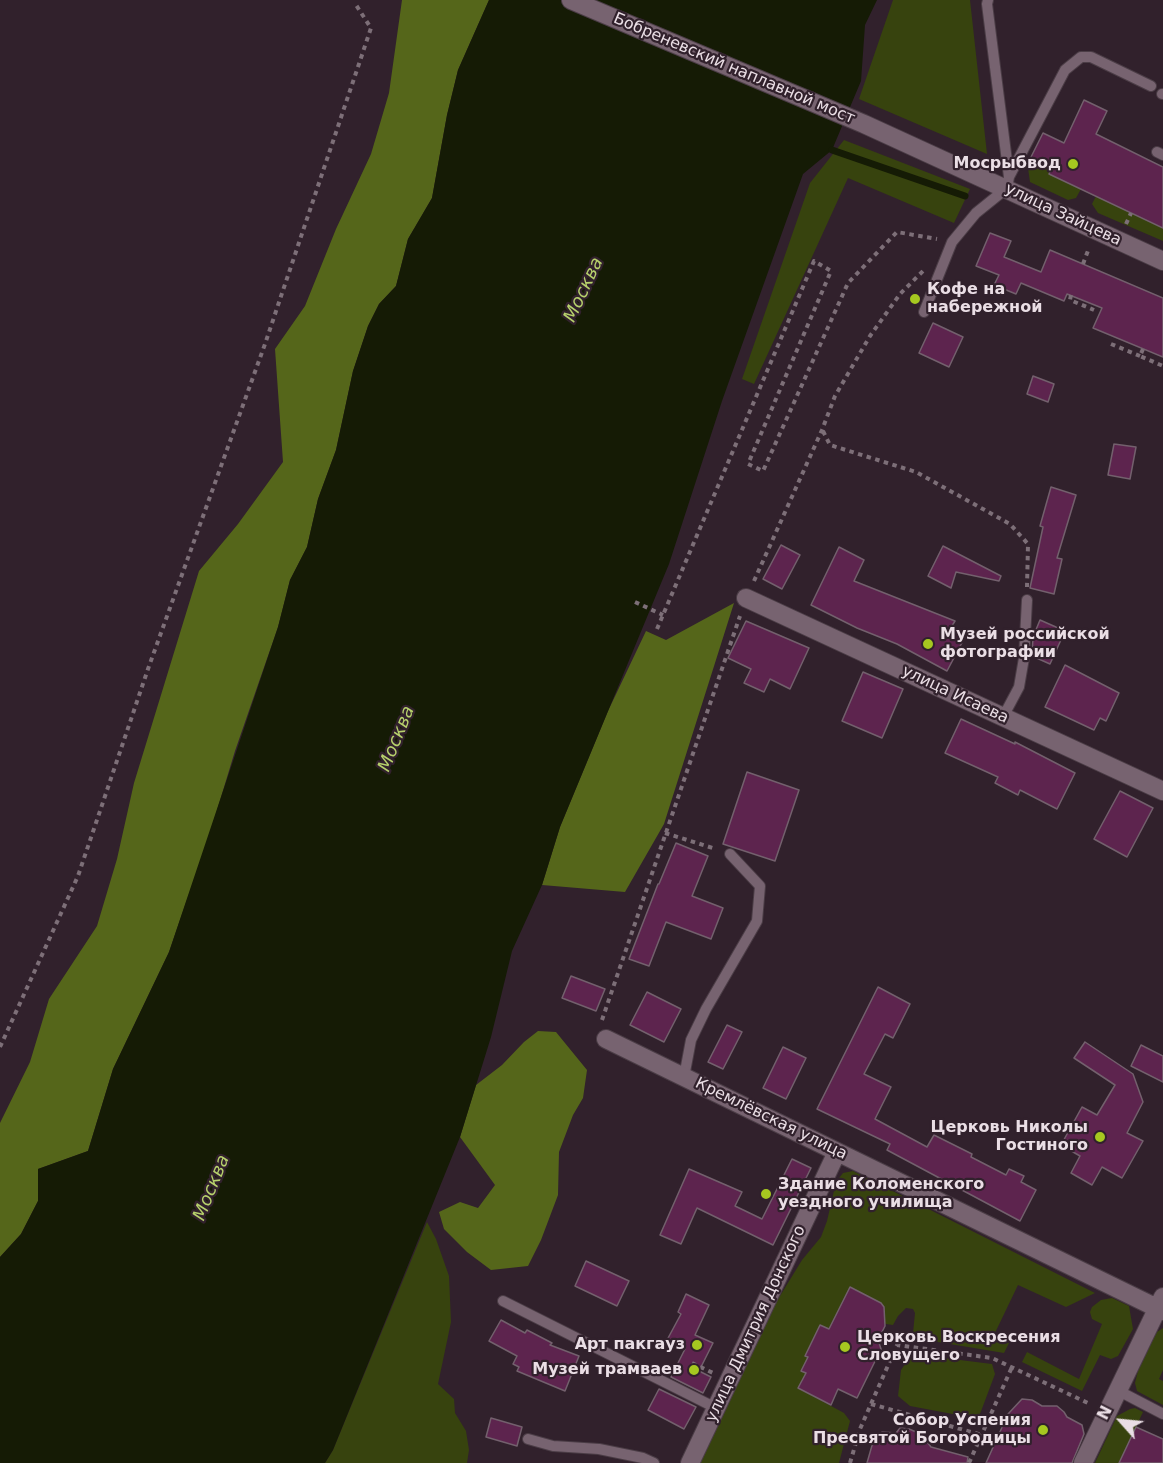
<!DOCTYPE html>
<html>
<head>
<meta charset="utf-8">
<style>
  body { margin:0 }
  #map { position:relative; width:1163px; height:1463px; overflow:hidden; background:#31212c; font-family:"DejaVu Sans",sans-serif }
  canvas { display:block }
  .north { position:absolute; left:1091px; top:1391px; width:60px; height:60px; -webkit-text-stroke:4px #31212c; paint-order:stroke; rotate:297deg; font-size:16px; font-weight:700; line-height:24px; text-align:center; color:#eadee5 }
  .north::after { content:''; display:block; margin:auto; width:21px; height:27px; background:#eadee5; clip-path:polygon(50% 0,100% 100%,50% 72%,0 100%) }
</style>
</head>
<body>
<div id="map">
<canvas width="1163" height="1463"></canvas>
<div class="north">N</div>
</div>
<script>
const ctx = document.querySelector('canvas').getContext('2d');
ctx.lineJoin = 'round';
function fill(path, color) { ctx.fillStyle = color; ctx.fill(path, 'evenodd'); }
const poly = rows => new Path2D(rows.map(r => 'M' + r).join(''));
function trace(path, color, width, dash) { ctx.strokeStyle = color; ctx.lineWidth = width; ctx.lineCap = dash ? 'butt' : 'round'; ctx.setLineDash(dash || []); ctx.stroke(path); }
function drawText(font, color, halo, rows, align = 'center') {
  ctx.font = font + ' "DejaVu Sans",sans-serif'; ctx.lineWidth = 4.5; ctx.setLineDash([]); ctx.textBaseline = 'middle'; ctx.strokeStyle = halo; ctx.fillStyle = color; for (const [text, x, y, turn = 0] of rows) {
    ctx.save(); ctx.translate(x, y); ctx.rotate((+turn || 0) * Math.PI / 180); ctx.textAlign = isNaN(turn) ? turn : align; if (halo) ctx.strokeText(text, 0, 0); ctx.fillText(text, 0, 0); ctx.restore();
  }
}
fill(poly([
  [893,0,970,0,987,154,859,99],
  [844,140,970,189,954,223,848,178,754,384,742,379,810,183],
  [1030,159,1051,169,1049,174,1081,189,1076,198,1068,200,1030,182,1028,168],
  [1096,196,1163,228,1163,241,1098,213,1092,204],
  [853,1171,1095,1293,1066,1307,1018,1285,994,1335,1009,1343,1004,1353,920,1339,913,1333,915,1313,913,1309,906,1308,898,1316,893,1325,886,1324,880,1321,884,1312,881,1303,850,1288,829,1329,820,1326,805,1356,808,1357,801,1370,806,1373,798,1388,844,1413,850,1421,839,1463,699,1463,772,1309,802,1260,821,1237,827,1221,836,1182,843,1173],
  [427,1222,436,1239,449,1276,451,1322,438,1384,454,1399,455,1413,466,1431,469,1450,467,1463,325,1463,333,1450],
  [1112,1298,1129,1306,1133,1329,1118,1356,1111,1359,1100,1355,1082,1391,1022,1362,1027,1352,1079,1379,1102,1324,1092,1319,1090,1312,1092,1307,1101,1300],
  [1163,1328,1163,1370,1159,1379,1163,1381,1163,1405,1137,1391,1135,1383,1138,1371,1153,1339,1157,1332],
  [912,1354,992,1364,995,1374,980,1414,974,1418,910,1406,898,1396,901,1370],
  [1135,1408,1143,1412,1119,1463,1095,1463,1117,1416,1130,1409]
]), '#37430e');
fill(poly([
  [402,0,489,0,458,70,447,115,432,198,408,239,396,286,379,304,368,326,353,371,336,450,318,499,307,547,290,580,278,627,235,751,211,830,169,952,113,1069,88,1151,38,1169,38,1201,21,1234,0,1257,0,1123,30,1062,49,999,97,926,117,859,134,783,199,571,238,524,283,462,275,349,305,306,336,229,371,154,389,93],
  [734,603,664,824,625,892,542,885,560,827,608,711,646,631,666,640],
  [538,1031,556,1032,587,1070,583,1098,573,1115,559,1152,558,1195,541,1240,528,1266,491,1270,467,1252,444,1229,439,1212,460,1202,478,1208,495,1185,460,1137,476,1085,502,1065,524,1042]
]), '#55661a');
fill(poly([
  [489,0,877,0,865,25,861,81,832,150,803,174,722,401,669,564,560,827,542,885,512,951,491,1037,460,1137,333,1450,325,1463,0,1463,0,1257,21,1234,38,1201,38,1169,88,1151,113,1069,169,952,278,627,290,580,307,547,318,499,336,450,353,371,368,326,379,304,396,286,408,239,432,198,447,115,458,70]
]), '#151b05');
trace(poly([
  [832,150,965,196]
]), '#151b05', 7);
const building = poly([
  [1084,100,1107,111,1096,134,1163,167,1163,228,1049,174,1051,169,1030,159,1043,133,1064,143,1084,100],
  [990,233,1011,241,1004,257,1041,272,1050,250,1163,298,1163,357,1093,328,1102,308,1067,294,1064,301,1021,283,1016,294,994,285,999,275,976,266,990,233],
  [933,323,963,337,949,367,919,353,933,323],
  [1033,376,1054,384,1048,402,1027,394,1033,376],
  [1114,444,1136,447,1130,479,1108,475,1114,444],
  [1051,487,1076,495,1057,558,1062,559,1054,594,1030,588,1043,527,1040,526,1051,487],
  [781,545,800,555,782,589,763,579,781,545],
  [943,546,1001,576,999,581,956,572,951,588,928,576,943,546],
  [839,547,864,560,854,581,955,621,950,629,965,637,947,671,897,644,857,628,811,605,839,547],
  [1040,620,1065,631,1050,664,1032,656,1033,637,1040,620],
  [746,621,809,648,790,689,770,679,764,692,744,683,751,669,728,658,746,621],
  [1065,665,1119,693,1106,721,1100,718,1094,730,1045,707,1065,665],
  [863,672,903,689,882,738,842,721,863,672],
  [961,719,1015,744,1015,742,1075,773,1057,809,1020,790,1018,795,995,783,998,777,945,753,961,719],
  [747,772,799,790,775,861,723,844,747,772],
  [1120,791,1153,808,1127,857,1094,839,1120,791],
  [676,843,708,856,692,896,723,908,711,939,666,922,649,966,629,959,658,884,659,884,676,843],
  [571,976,605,989,596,1011,562,998,571,976],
  [878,987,910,1004,893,1038,885,1034,864,1074,891,1087,875,1119,927,1147,934,1135,972,1154,971,1157,1006,1175,1009,1169,1024,1176,1021,1182,1036,1190,1020,1221,887,1150,890,1144,817,1109,878,987],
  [647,992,681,1009,664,1042,630,1025,647,992],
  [727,1025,742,1032,723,1069,708,1062,727,1025],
  [1085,1042,1133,1074,1143,1102,1127,1133,1143,1141,1122,1178,1102,1167,1092,1185,1071,1173,1080,1156,1061,1145,1082,1107,1097,1115,1115,1085,1074,1058,1085,1042],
  [1141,1045,1163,1056,1163,1082,1131,1066,1141,1045],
  [783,1047,806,1058,786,1099,763,1088,783,1047],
  [792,1159,811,1168,773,1245,697,1208,681,1244,660,1235,689,1169,742,1192,735,1206,762,1219,792,1159],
  [586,1261,629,1281,617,1306,575,1286,586,1261],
  [850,1287,881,1303,884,1307,885,1326,878,1340,881,1349,857,1398,838,1389,831,1405,798,1388,806,1373,801,1371,808,1357,805,1356,820,1325,829,1329,850,1287],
  [686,1294,709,1305,695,1335,713,1343,699,1371,711,1377,703,1393,671,1377,685,1349,667,1340,681,1314,678,1312,686,1294],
  [501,1320,525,1333,527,1330,552,1343,550,1345,579,1356,565,1391,517,1371,519,1367,513,1364,517,1356,489,1341,501,1320],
  [659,1389,696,1407,684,1429,648,1410,659,1389],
  [1022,1399,1032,1400,1042,1406,1057,1406,1064,1412,1067,1417,1082,1425,1084,1434,1072,1463,986,1463,1008,1414,1022,1399],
  [491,1418,522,1427,517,1446,486,1437,491,1418],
  [1136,1427,1163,1439,1163,1463,1119,1463,1136,1427],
  [900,1428,909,1429,921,1434,931,1447,968,1457,967,1463,867,1463,873,1442,882,1432,896,1433,900,1428]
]);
fill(building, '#5d244e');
trace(building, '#73606d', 1.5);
const lane = poly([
  [1162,94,1163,94],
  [1157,152,1163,155],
  [1009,177,1065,70,1081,57,1091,57,1151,86],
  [924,312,952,242,976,213,1007,188,1009,177,987,4,988,0],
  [1003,717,1019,687,1024,658,1027,600],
  [684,1077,691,1040,706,1009,757,921,760,886,730,854],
  [503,1301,716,1408],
  [1117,1390,1163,1414],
  [528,1439,553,1446,599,1449,643,1458,654,1463]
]);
const street = poly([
  [571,0,864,124,1163,261],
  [746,598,1163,791],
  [606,1039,1163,1311],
  [690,1463,837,1152],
  [1083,1463,1163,1297]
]);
trace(lane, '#4b3d46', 12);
trace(street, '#4b3d46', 20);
trace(poly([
  [1126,224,1131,213],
  [1083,264,1089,248],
  [1071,295,1070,300,1094,310],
  [1111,344,1140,356],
  [1143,349,1140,356,1163,366],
  [823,431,830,445,916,472,1010,524,1028,544,1027,587],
  [754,581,822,430,835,396,870,336,900,294,923,271],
  [635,602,663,615],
  [657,629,814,261,831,271,748,464,763,471,848,283,897,232,937,239],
  [665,833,716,849],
  [602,1020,740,616],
  [0,1047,78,876,148,669,265,344,371,28,356,5],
  [692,1363,713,1373],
  [871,1404,982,1435],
  [850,1463,860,1429,897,1345,992,1358,1090,1404],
  [969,1463,1012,1367]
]), '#7d6f78', 4, [4.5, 4.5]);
trace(lane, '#776370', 10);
trace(street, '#776370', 18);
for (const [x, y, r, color] of [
  [1073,164,6,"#a6c820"],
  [915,299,6,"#a6c820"],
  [928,644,6,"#a6c820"],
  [1100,1137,6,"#a6c820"],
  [766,1194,6,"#a6c820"],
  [697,1345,6,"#a6c820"],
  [845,1347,6,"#a6c820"],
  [694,1370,6,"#a6c820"],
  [1043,1430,6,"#a6c820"]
]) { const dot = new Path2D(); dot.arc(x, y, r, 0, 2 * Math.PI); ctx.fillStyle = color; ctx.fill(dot); trace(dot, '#31212c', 2); }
drawText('16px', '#eadee5', '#31212c', [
  ["Бобреневский наплавной мост",734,69,23],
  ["улица Зайцева",1063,215,25],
  ["улица Исаева",955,695,25],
  ["Кремлёвская улица",771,1119,26],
  ["улица Дмитрия Донского",756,1324,-65]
]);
drawText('bold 16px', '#eadee5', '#31212c', [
  ["Мосрыбвод",1061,164],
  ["Кофе на",927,290,"left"],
  ["набережной",927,308,"left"],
  ["Музей российской",940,635,"left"],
  ["фотографии",940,653,"left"],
  ["Церковь Николы",1088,1128],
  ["Гостиного",1088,1146],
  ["Здание Коломенского",778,1185,"left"],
  ["уездного училища",778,1203,"left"],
  ["Церковь Воскресения",857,1338,"left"],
  ["Словущего",857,1356,"left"],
  ["Арт пакгауз",685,1345],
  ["Музей трамваев",682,1370],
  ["Собор Успения",1031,1421],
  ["Пресвятой Богородицы",1031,1439]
], 'right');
drawText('italic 18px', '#b7d16c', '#31212c', [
  ["Москва",584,290,-65],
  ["Москва",397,739,-68],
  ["Москва",212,1188,-68]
]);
</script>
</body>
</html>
